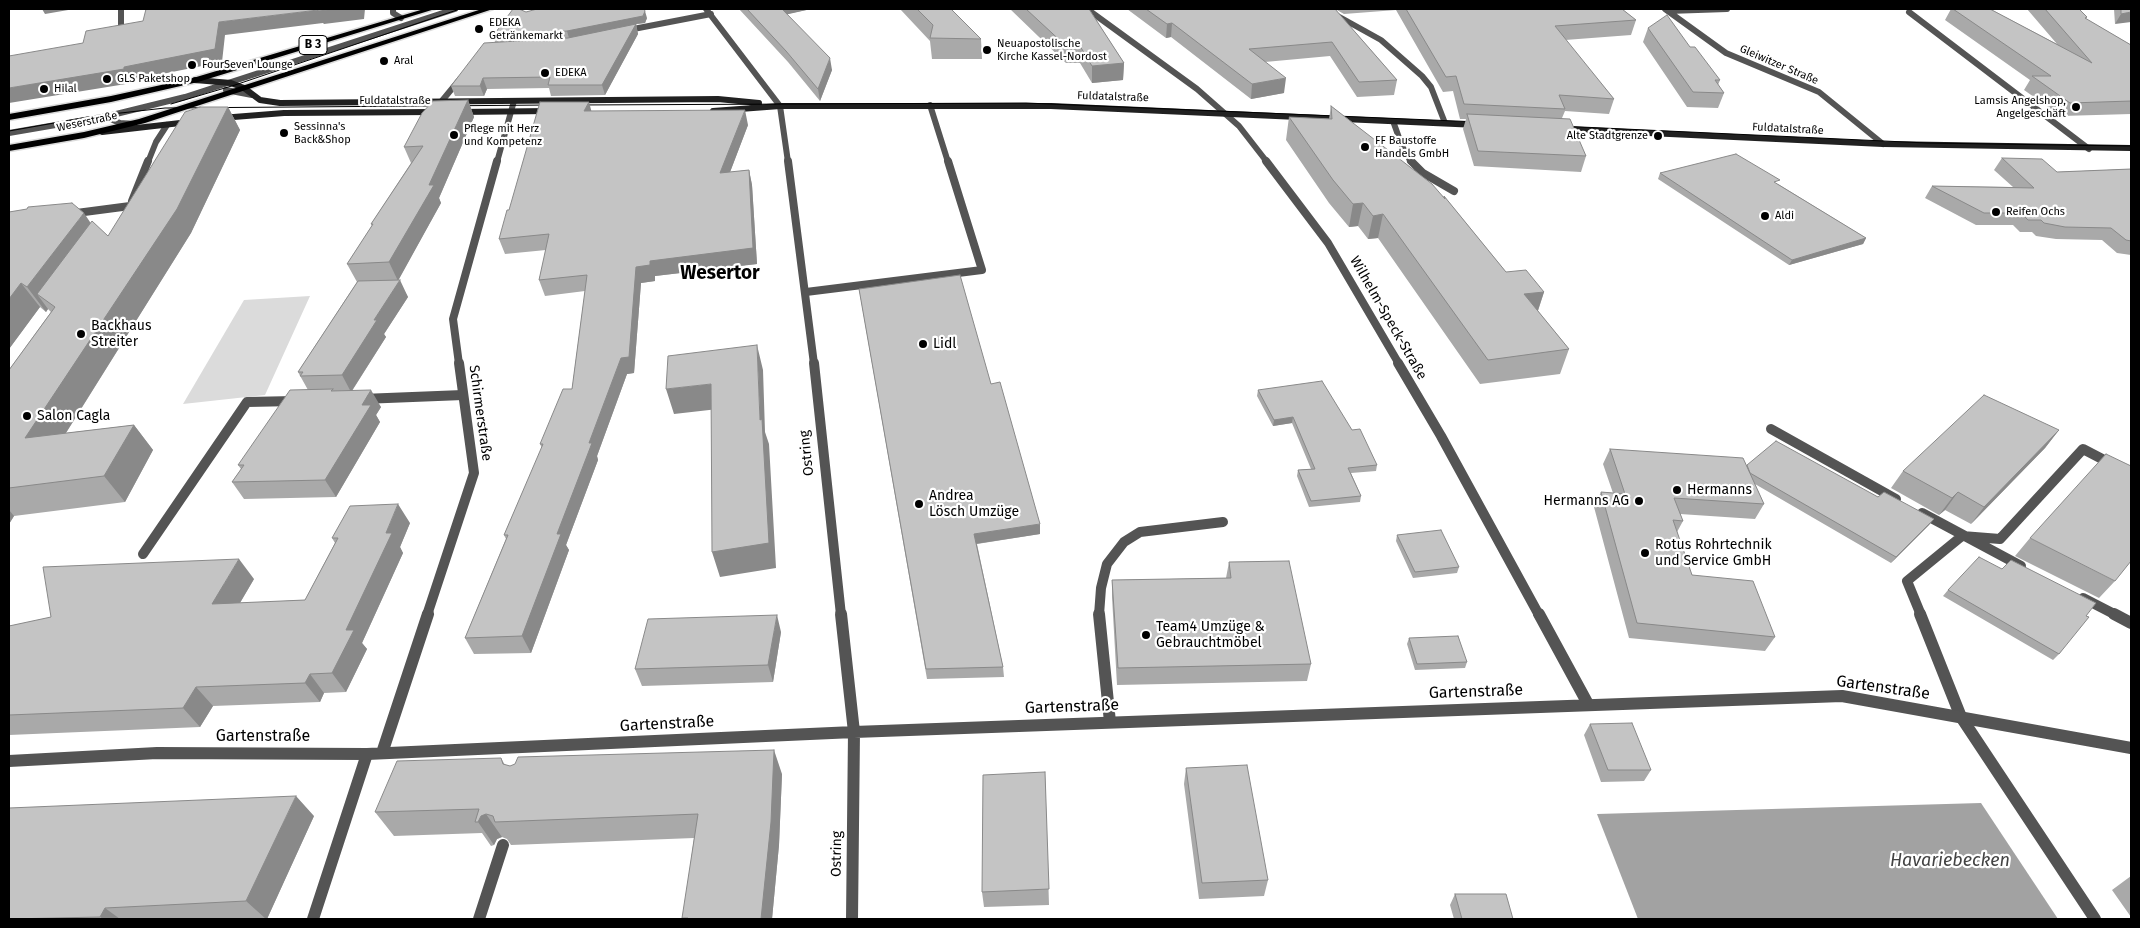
<!DOCTYPE html>
<html>
<head>
<meta charset="utf-8">
<style>
  body { margin:0 }
  #map { position:relative; width:2140px; height:928px; overflow:hidden; background:#fff; font-family:"Fira Sans",sans-serif }
  canvas { display:block }
  .frame { position:absolute; inset:0; border:10px solid #000; pointer-events:none }
</style>
</head>
<body>
<div id="map">
<canvas width="2140" height="928"></canvas>
<div class="frame"></div>
</div>
<script>
const ctx = document.querySelector('canvas').getContext('2d');
ctx.lineJoin = 'round';
function fill(path, color) { ctx.fillStyle = color; ctx.fill(path, 'evenodd'); }
const poly = rows => new Path2D(rows.map(r => 'M' + r).join(''));
function trace(path, color, width, dash) { ctx.strokeStyle = color; ctx.lineWidth = width; ctx.lineCap = dash ? 'butt' : 'round'; ctx.setLineDash(dash || []); ctx.stroke(path); }
function drawText(font, color, halo, rows, align = 'center') {
  ctx.font = font + ' "Fira Sans",sans-serif'; ctx.lineWidth = 4.5; ctx.setLineDash([]); ctx.textBaseline = 'middle'; ctx.strokeStyle = halo; ctx.fillStyle = color; for (const [text, x, y, turn = 0] of rows) {
    ctx.save(); ctx.translate(x, y); ctx.rotate((+turn || 0) * Math.PI / 180); ctx.textAlign = isNaN(turn) ? turn : align; if (halo) ctx.strokeText(text, 0, 0); ctx.fillText(text, 0, 0); ctx.restore();
  }
}
fill(poly([
  [310,296,265,395,183,404,244,300]
]), '#dbdbdb');
fill(poly([
  [1981,803,2058,919,1638,919,1597,814]
]), '#a2a2a2');
const primary = poly([
  [424,9,435,9,198,82,111,102,9,120,9,114,111,96,193,78,424,9],
  [482,9,493,9,145,123,84,138,9,151,9,145,84,132,139,119,482,9]
]);
trace(primary, '#dbdbdb', 3);
trace(poly([
  [393,9,393,13,401,18],
  [1325,9,1381,40,1422,76,1431,87,1445,123],
  [1909,12,2089,149],
  [623,31,711,14],
  [226,90,252,95],
  [930,105,948,162],
  [436,108,460,79],
  [108,116,108,118,120,123,133,124],
  [1393,121,1402,146,1411,162],
  [9,133,108,116,185,97,455,9]
]), '#545454', 6);
trace(poly([
  [1411,161,1423,173,1454,191],
  [806,292,982,270,948,161]
]), '#545454', 8);
trace(poly([
  [362,399,463,395],
  [1771,429,1896,499],
  [1922,513,2021,566],
  [143,554,247,402,295,401],
  [2083,598,2116,615],
  [1099,615,1101,588,1107,564,1124,542,1140,532,1223,522],
  [1921,615,1907,581,1962,536,2000,539,2083,449,2131,474]
]), '#545454', 10);
trace(poly([
  [1099,614,1110,722],
  [1920,614,1961,717,2095,919],
  [2114,614,2131,623],
  [313,919,367,754],
  [479,919,503,845]
]), '#545454', 12);
trace(poly([
  [121,9,121,30],
  [706,9,780,106,788,162],
  [1087,9,1197,89,1239,126,1267,162],
  [1665,9,1726,53,1819,92,1883,144],
  [1668,11,1727,9],
  [148,162,156,142,167,125],
  [497,162,514,101]
]), '#545454', 6);
trace(poly([
  [788,161,814,364],
  [1266,161,1328,243,1399,364],
  [132,201,148,161],
  [69,214,130,206],
  [459,364,453,319,497,161]
]), '#545454', 8);
trace(poly([
  [814,363,841,615],
  [1398,363,1441,436,1539,615],
  [427,615,474,473,459,363]
]), '#545454', 10);
trace(poly([
  [841,614,854,732,852,919],
  [1539,614,1588,704],
  [382,753,428,614],
  [9,761,157,753,367,754,854,732,1842,696,2131,748]
]), '#545454', 12);
trace(poly([
  [195,80,231,83,244,88,260,100,280,103,718,99,759,103],
  [713,111,780,106,1051,106,1478,125],
  [458,112,551,111],
  [221,118,284,113,434,112],
  [1563,129,1883,144,2131,148],
  [102,132,189,122]
]), '#212121', 6);
fill(primary, '#000');
trace(poly([
  [171,104,235,85,460,9],
  [575,105,1026,103,1479,122],
  [1559,126,1927,143,2131,146],
  [9,131,94,116,165,108,552,105]
]), '#000', 1);
fill(poly([
  [739,9,811,9,787,14,832,70,820,101,788,62],
  [900,9,951,9,981,39,982,59,932,59,930,41],
  [1010,9,1089,9,1124,63,1123,80,1092,83,1080,63,1066,63],
  [1127,9,1622,9,1636,20,1631,35,1565,40,1614,99,1609,114,1565,111,1562,118,1586,156,1581,172,1474,166,1463,129,1466,119,1460,119,1453,91,1443,92,1396,10,1344,14,1335,9,1397,80,1394,95,1357,97,1330,56,1265,62,1284,93,1251,99,1171,37,1166,38],
  [1951,9,1990,9,2057,44,2027,9,2079,9,2087,17,2086,19,2131,45,2131,114,2061,116,2024,90,2030,80,1945,20],
  [2114,9,2131,9,2115,24],
  [526,12,647,18,645,23,636,24,638,34,605,95,551,96,549,88,487,89,484,96,455,96,451,86,495,42,493,36],
  [1648,28,1690,47,1720,80,1718,85,1724,93,1718,108,1687,107,1643,42],
  [468,100,474,117,439,198,441,203,398,280,408,297,384,334,386,337,352,391,381,407,376,415,380,422,336,497,244,499,232,482,241,469,238,465,308,390,298,372,357,282,347,264,372,226,371,224,411,163,404,147],
  [1331,106,1444,197,1444,196,1506,272,1544,292,1538,311,1569,349,1560,374,1480,384,1378,238,1368,239,1358,226,1349,227,1329,203,1286,140,1289,117,1329,119],
  [228,107,240,130,191,233,66,433,134,425,153,450,125,502,14,516,9,524,9,370,51,312,48,309,46,312,40,307,9,349,9,212,91,224,108,236],
  [591,111,748,125,730,172,749,170,752,185,757,264,655,276,655,281,641,283,634,373,627,374,597,456,598,460,566,545,569,550,531,653,474,654,465,638,506,539,504,535,542,448,540,444,572,389,585,291,545,296,539,280,546,250,505,254,499,239,509,210],
  [2002,158,2057,172,2131,169,2131,255,2117,253,2102,240,2056,239,2036,236,2032,232,2020,232,2013,225,1976,225,1925,198,1932,186,2013,187,1994,170],
  [1660,173,1778,184,1866,238,1863,244,1789,265,1658,179],
  [859,289,991,384,1040,534,977,544,1003,667,1004,677,927,679],
  [1258,390,1352,430,1377,465,1376,471,1351,473,1361,496,1360,502,1309,507,1297,476,1298,470,1311,469,1292,423,1273,426,1257,396],
  [2059,430,2045,448,1971,524,1945,510,1939,515,1891,488,1903,471],
  [1610,449,1747,465,1878,497,1934,519,1929,525,1891,563,1755,484,1764,504,1755,519,1680,514,1683,521,1677,532,1692,575,1775,637,1765,651,1629,638,1594,507,1601,492,1613,493,1603,464],
  [410,523,400,547,403,553,362,643,367,649,346,692,324,693,320,702,213,706,200,727,9,735,9,626,254,579,240,603,305,600,335,543,332,538],
  [1397,535,1459,567,1457,573,1413,578,1396,541],
  [2030,538,2115,581,2099,598,2015,556],
  [1229,562,1311,664,1307,681,1117,685,1112,597,1112,580,1226,578],
  [2002,569,2086,616,2059,654,2053,660,1943,596,1948,590],
  [781,632,773,682,642,686,635,669],
  [1409,638,1467,662,1465,668,1415,670,1407,644],
  [1590,724,1651,770,1644,781,1601,782,1584,735],
  [501,758,505,765,510,766,782,774,779,845,772,919,683,919,694,838,511,845,507,839,502,837,497,839,494,845,491,846,482,833,394,836,375,812],
  [1186,768,1268,880,1264,896,1199,899,1184,784],
  [1045,772,1049,905,984,907,982,892],
  [314,816,267,919,9,919],
  [2131,876,2131,917,2112,890],
  [1455,894,1513,919,1454,919,1450,905]
]), '#a9a9a9');
fill(poly([
  [42,9,74,9,45,14],
  [338,9,365,9,364,19,324,24,323,23,225,35,222,62,132,80,132,83,9,103,9,88,124,67,219,22,318,10],
  [779,9,811,9,780,16],
  [645,11,647,18,645,23,636,24,638,34,605,95,602,85,569,38,567,31],
  [2131,12,2131,22,2115,24,2121,14],
  [1172,23,1171,37,1166,38,1167,24],
  [830,58,832,70,820,101,818,89],
  [1124,63,1123,80,1092,83,1092,66],
  [483,78,487,89,484,96,480,86],
  [1286,78,1284,93,1251,99,1252,84],
  [468,100,474,117,439,198,441,203,398,281,389,262,429,185],
  [589,102,593,117,584,111],
  [228,107,240,130,191,233,47,463,25,438],
  [745,110,748,125,724,188,720,173],
  [749,170,752,185,757,264,655,276,655,281,641,283,634,373,627,374,597,456,598,460,566,545,569,550,531,653,522,636,557,534,589,443,621,358,636,267,650,261],
  [1363,203,1358,226,1349,227,1353,204],
  [84,213,100,237,37,294,48,309,46,312,27,287],
  [1383,214,1378,238,1368,239,1373,216],
  [1866,238,1863,244,1789,265,1792,260],
  [400,280,408,297,384,334,386,337,351,392,342,375,374,320],
  [21,283,40,307,9,349,9,299],
  [1544,292,1536,316,1524,294],
  [757,345,763,370,765,432,769,444,776,568,720,577,712,552,760,420],
  [711,384,718,409,674,414,666,389],
  [371,390,381,407,376,415,380,422,336,497,325,480,362,405],
  [1293,417,1292,423,1273,426,1274,420],
  [134,425,153,450,125,502,104,476],
  [2059,430,2045,448,1971,524,1984,507],
  [1958,492,1945,510,1939,515,1952,498],
  [398,504,410,523,400,547,403,553,362,643,367,649,346,692,332,673,346,630],
  [9,510,14,516,9,524],
  [1934,519,1929,525,1891,563,1896,557],
  [1040,524,1040,534,975,544,974,534],
  [239,559,254,579,228,623,212,604],
  [777,615,781,632,773,682,768,665],
  [310,674,324,693,320,702,305,683],
  [196,687,213,706,200,727,183,708],
  [774,750,782,774,779,845,772,919,761,919],
  [296,796,314,816,267,919,266,919,246,901],
  [486,814,502,837,497,839,494,845,478,822,481,816],
  [105,908,120,919,103,919,100,917]
]), '#898989');
const building = poly([
  [146,9,338,9,318,11,318,10,219,22,215,49,124,67,124,69,9,88,9,56,83,43,86,31,143,21,146,9],
  [513,9,519,9,526,12,537,9,644,9,645,11,643,16,567,31,493,36,513,9],
  [747,9,782,9,830,58,818,89,786,51,747,9],
  [917,9,951,9,981,39,930,38,933,25,917,9],
  [1026,9,1089,9,1124,63,1092,66,1080,46,1066,46,1026,9],
  [1146,9,1335,9,1397,80,1359,82,1332,42,1249,49,1286,78,1252,84,1172,23,1167,24,1146,9],
  [1406,9,1622,9,1636,20,1555,26,1614,99,1559,95,1565,109,1464,104,1456,76,1446,77,1406,9],
  [1953,9,1990,9,2092,63,2045,9,2079,9,2087,17,2085,18,2131,45,2131,101,2070,103,2032,76,2051,76,1953,9],
  [2121,9,2131,9,2131,12,2121,14,2121,9],
  [1667,15,1690,47,1695,47,1720,80,1715,80,1724,93,1693,92,1648,28,1667,15],
  [636,24,602,85,548,85,550,77,483,78,480,86,451,86,484,43,568,38,636,24],
  [468,100,429,185,434,185,389,262,347,264,373,224,371,224,423,146,404,147,422,113,433,101,468,100],
  [540,102,589,102,584,111,745,110,720,173,749,170,753,248,650,261,650,265,636,267,629,357,621,358,589,443,592,443,557,534,561,534,522,636,465,638,508,535,504,535,543,444,540,444,563,389,572,389,587,275,539,280,549,234,499,239,507,210,509,210,540,102],
  [1331,106,1432,184,1445,199,1444,196,1506,272,1526,270,1544,292,1524,294,1569,349,1488,360,1383,214,1373,216,1363,203,1353,204,1333,180,1289,117,1332,119,1331,106],
  [200,107,228,107,177,209,25,438,134,425,104,476,9,488,9,370,55,307,37,294,92,221,108,236,185,112,200,107],
  [1467,114,1570,119,1586,156,1478,151,1467,114],
  [1736,154,1780,180,1774,182,1866,238,1792,260,1660,173,1736,154],
  [2002,158,2042,159,2057,172,2131,169,2131,241,2126,240,2111,228,2065,227,2044,223,2041,220,2028,220,2021,213,1984,213,1932,186,2034,188,2002,158],
  [72,203,84,213,27,287,21,283,9,299,9,212,27,209,28,207,72,203],
  [960,275,991,384,1000,382,1040,524,974,534,1003,667,926,669,859,289,960,275],
  [400,280,374,320,377,320,342,375,300,376,303,372,298,372,358,281,400,280],
  [757,345,760,420,762,419,769,543,712,552,711,384,666,389,668,356,757,345],
  [1322,381,1352,430,1360,429,1377,465,1348,468,1361,496,1311,501,1298,470,1315,469,1293,417,1274,420,1258,390,1322,381],
  [333,389,331,391,371,390,362,405,371,405,325,480,232,482,244,465,238,465,290,390,333,389],
  [1984,395,2059,430,1984,507,1958,492,1952,498,1903,471,1984,395],
  [1776,441,1878,497,1884,492,1934,519,1896,557,1750,473,1747,465,1776,441],
  [1610,449,1743,458,1764,504,1674,498,1683,521,1673,520,1692,575,1753,581,1775,637,1637,623,1601,492,1625,494,1610,449],
  [2106,454,2131,466,2131,561,2115,581,2030,538,2106,454],
  [398,504,386,533,392,533,346,630,354,630,332,673,310,674,305,683,196,687,183,708,9,715,9,626,51,617,43,567,239,559,212,604,305,600,338,538,332,538,350,506,398,504],
  [1441,530,1459,567,1415,572,1397,535,1441,530],
  [1979,557,2002,569,2011,560,2096,603,2086,616,2089,617,2059,654,1948,590,1979,557],
  [1289,561,1311,664,1118,668,1112,580,1231,578,1229,562,1289,561],
  [777,615,768,665,635,669,648,619,777,615],
  [1458,636,1467,662,1417,664,1409,638,1458,636],
  [1632,723,1651,770,1608,770,1590,724,1632,723],
  [774,750,771,822,761,919,688,919,688,918,682,918,698,814,495,822,493,816,486,814,481,816,478,822,475,822,479,809,375,812,397,761,501,758,503,764,510,766,515,764,518,757,774,750],
  [1247,765,1268,880,1202,883,1186,768,1247,765],
  [1045,772,1049,889,982,892,983,775,1045,772],
  [296,796,246,901,105,908,100,917,9,919,9,808,296,796],
  [1455,894,1506,894,1513,919,1462,919,1455,894]
]);
fill(building, '#c4c4c4');
trace(building, '#898989', 1);
for (const [x, y, r, color] of [
  [479,29,5,"#000"],
  [987,50,5,"#000"],
  [384,61,5,"#000"],
  [192,65,5,"#000"],
  [545,73,5,"#000"],
  [107,79,5,"#000"],
  [44,89,5,"#000"],
  [2076,107,5,"#000"],
  [284,133,5,"#000"],
  [454,135,5,"#000"],
  [1658,136,5,"#000"],
  [1365,147,5,"#000"],
  [1996,212,5,"#000"],
  [1765,216,5,"#000"],
  [81,334,5,"#000"],
  [923,344,5,"#000"],
  [27,416,5,"#000"],
  [1677,490,5,"#000"],
  [1639,501,5,"#000"],
  [919,504,5,"#000"],
  [1645,553,5,"#000"],
  [1146,635,5,"#000"]
]) { const dot = new Path2D(); dot.arc(x, y, r, 0, 2 * Math.PI); ctx.fillStyle = color; ctx.fill(dot); trace(dot, '#fff', 2); }
drawText('11px', '#000', '#fff', [
  ["EDEKA",489,23],
  ["Getränkemarkt",489,36],
  ["Neuapostolische",997,44],
  ["Kirche Kassel-Nordost",997,57],
  ["Aral",394,61],
  ["FourSeven Lounge",202,65],
  ["EDEKA",555,73],
  ["GLS Paketshop",117,79],
  ["Hilal",54,89],
  ["Lamsis Angelshop,",2066,101,"right"],
  ["Angelgeschäft",2066,114,"right"],
  ["Sessinna's",294,127],
  ["Back&Shop",294,140],
  ["Pflege mit Herz",464,129],
  ["und Kompetenz",464,142],
  ["Alte Stadtgrenze",1648,136,"right"],
  ["FF Baustoffe",1375,141],
  ["Handels GmbH",1375,154],
  ["Reifen Ochs",2006,212],
  ["Aldi",1775,216]
], 'left');
drawText('11px', '#000', '#fff', [
  ["Gleiwitzer Straße",1779,65,23],
  ["Fuldatalstraße",1113,97,2],
  ["Fuldatalstraße",395,101],
  ["Weserstraße",87,122,-12],
  ["Fuldatalstraße",1788,129,3]
]);
for (const [x, y, w] of [
  [313,45,28]
]) { const box = new Path2D(); box.roundRect(x - w / 2, y - 9.5, w, 19, 4); ctx.fillStyle = '#fff'; ctx.fill(box); trace(box, '#000', 1); }
drawText('bold 12px', '#000', null, [
  ["B 3",313,45]
]);
drawText('14px', '#000', '#fff', [
  ["Wilhelm-Speck-Straße",1388,318,60],
  ["Schirmerstraße",480,413,82],
  ["Ostring",807,453,-96],
  ["Ostring",837,854,-89]
]);
drawText('14px', '#000', '#fff', [
  ["Backhaus",91,326],
  ["Streiter",91,342],
  ["Lidl",933,344],
  ["Salon Cagla",37,416],
  ["Hermanns",1687,490],
  ["Andrea",929,496],
  ["Lösch Umzüge",929,512],
  ["Hermanns AG",1629,501,"right"],
  ["Rotus Rohrtechnik",1655,545],
  ["und Service GmbH",1655,561],
  ["Team4 Umzüge &",1156,627],
  ["Gebrauchtmöbel",1156,643]
], 'left');
drawText('16px', '#000', '#fff', [
  ["Gartenstraße",1883,688,8],
  ["Gartenstraße",1476,692,-2],
  ["Gartenstraße",1072,707,-2],
  ["Gartenstraße",667,724,-3],
  ["Gartenstraße",263,737]
]);
drawText('italic 18px', '#434343', '#fff', [
  ["Havariebecken",1950,861]
]);
drawText('bold 19px', '#000', '#fff', [
  ["Wesertor",720,274]
]);
</script>
</body>
</html>
